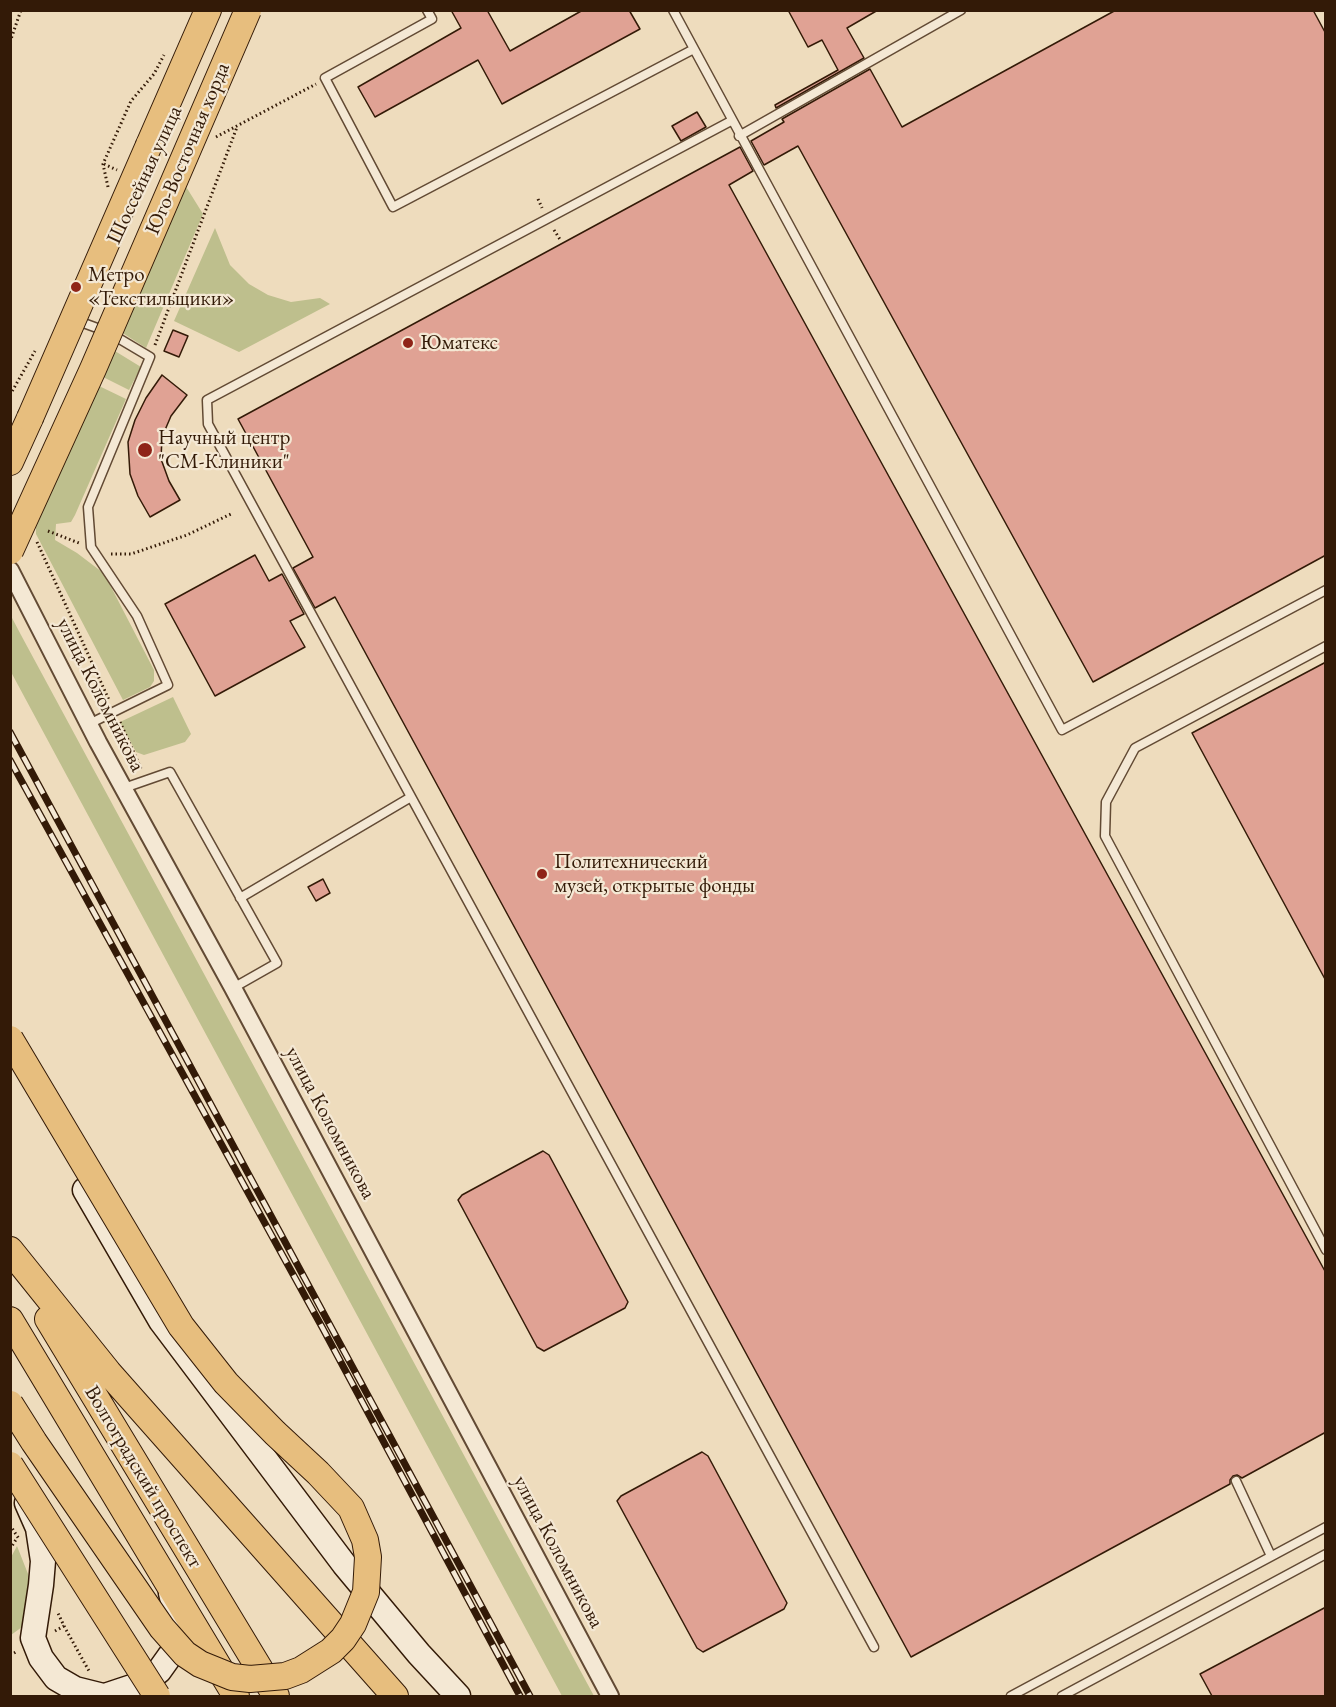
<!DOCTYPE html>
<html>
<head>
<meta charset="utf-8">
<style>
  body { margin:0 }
  #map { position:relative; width:1336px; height:1707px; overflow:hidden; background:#eedcbd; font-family:"EB Garamond",serif }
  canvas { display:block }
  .frame { position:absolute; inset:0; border:12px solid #331a07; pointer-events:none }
</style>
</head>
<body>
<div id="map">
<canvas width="1336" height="1707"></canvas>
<div class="frame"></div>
</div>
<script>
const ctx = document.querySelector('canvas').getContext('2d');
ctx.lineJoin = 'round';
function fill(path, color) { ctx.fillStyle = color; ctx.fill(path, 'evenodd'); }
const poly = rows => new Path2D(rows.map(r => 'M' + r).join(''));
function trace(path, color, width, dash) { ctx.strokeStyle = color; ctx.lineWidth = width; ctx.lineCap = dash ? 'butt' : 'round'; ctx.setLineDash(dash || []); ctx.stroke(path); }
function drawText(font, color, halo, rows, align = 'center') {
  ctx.font = font + ' "EB Garamond",serif'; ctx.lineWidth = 4.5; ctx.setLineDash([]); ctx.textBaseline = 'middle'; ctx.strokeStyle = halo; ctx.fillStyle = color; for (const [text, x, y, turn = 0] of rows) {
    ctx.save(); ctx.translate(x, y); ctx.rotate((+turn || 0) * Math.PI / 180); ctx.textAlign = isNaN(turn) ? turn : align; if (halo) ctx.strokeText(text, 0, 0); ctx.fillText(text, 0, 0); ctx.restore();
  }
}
fill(poly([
  [185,185,203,214,146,348,118,330],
  [215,228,230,265,249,284,268,295,291,302,320,298,330,304,239,352,174,321],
  [110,348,141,367,129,390,99,375],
  [97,385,126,399,75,515,71,522,56,524,55,540,77,553,102,572,109,583,154,670,154,681,150,687,123,700,36,534,36,527,50,495,50,488],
  [11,616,21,635,594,1696,562,1696,11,672],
  [173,697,191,734,185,742,144,755,136,752,120,722],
  [17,1546,30,1579,22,1627,11,1635,10,1559]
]), '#bebf8d');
const building = poly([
  [451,10,487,10,510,51,583,10,629,10,640,29,502,104,478,60,375,117,358,87,461,28,451,10],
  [788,10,878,10,847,28,864,58,776,108,775,105,838,70,822,40,808,47,788,10],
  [1116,10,1313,10,1326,34,1326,555,1093,682,798,146,764,165,751,141,784,122,782,119,870,69,902,127,1116,10],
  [697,112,706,127,681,141,672,126,697,112],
  [740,147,753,171,729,185,1326,1273,1326,1432,1242,1478,1237,1475,1233,1476,1230,1480,1230,1484,911,1657,335,597,315,608,293,568,313,557,238,419,740,147],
  [173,330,188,336,179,357,164,351,173,330],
  [162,375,187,395,171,416,162,437,161,459,169,481,180,500,150,517,138,496,130,474,128,442,135,420,146,398,162,375],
  [255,555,269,581,282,574,304,614,290,621,305,647,215,696,165,604,255,555],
  [1326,662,1326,981,1192,733,1326,662],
  [323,879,330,893,316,901,308,887,323,879],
  [543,1151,549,1155,628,1302,625,1308,544,1351,537,1347,458,1200,462,1195,543,1151],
  [702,1452,708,1456,787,1603,784,1609,703,1652,697,1648,617,1501,621,1496,702,1452],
  [1326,1607,1326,1696,1212,1696,1200,1674,1326,1607]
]);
fill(building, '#e0a294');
trace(building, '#331a07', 1.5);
const lane = poly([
  [427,10,432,19,325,78,393,207,692,50],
  [673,10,1062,730,1326,590],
  [731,121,207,400,208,424,874,1647],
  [739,136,961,10],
  [78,321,108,332,150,357,88,507,91,547,137,616,168,685,89,724],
  [1326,646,1135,748,1106,802,1105,836,1326,1250],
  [124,788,170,772,277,963,233,988],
  [240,898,411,797],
  [1236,1481,1271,1556],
  [1011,1696,1326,1527],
  [1062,1696,1326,1554]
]);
const street = poly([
  [10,570,98,742,233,988,610,1696]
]);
const secondary = poly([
  [85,1190,161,1321,344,1564,419,1654,458,1696],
  [27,1503,38,1528,43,1561,41,1585,33,1638,41,1658,56,1678,75,1689,103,1696],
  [105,1696,138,1685,149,1679,159,1671,169,1657,174,1651,178,1623,171,1593]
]);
const primary = poly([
  [149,145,208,10],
  [10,462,30,418],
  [10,1250,108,1372,395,1696],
  [48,1319,276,1696],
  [10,1320,236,1696]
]);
trace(lane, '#624a34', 11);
trace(street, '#624a34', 20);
trace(secondary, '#331a07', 27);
trace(primary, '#331a07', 28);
trace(poly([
  [10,42,21,10],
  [216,137,316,84],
  [104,164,117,170],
  [108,187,103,164,131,101,154,74,164,55],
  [538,199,542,208],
  [554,230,561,241],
  [155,345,237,127],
  [10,395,35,351],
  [48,531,79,543],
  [37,542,109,700],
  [111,554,131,554,187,535,233,513],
  [120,722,142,771],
  [10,1525,19,1539],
  [10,1549,17,1538],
  [64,1626,89,1671],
  [55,1631,64,1626,57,1611],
  [10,1655,18,1651]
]), '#331a07', 3, [1.5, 3]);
trace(lane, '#f4e8d4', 8);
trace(street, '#f4e8d4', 16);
trace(secondary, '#f4e8d4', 24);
trace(primary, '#e7be7e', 26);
const rail = poly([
  [10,732,530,1696],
  [10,760,322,1327,520,1696]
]);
trace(rail, '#331a07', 7);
trace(rail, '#f4e8d4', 4.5, [14]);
const primaryBridge = poly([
  [30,418,149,145],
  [10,551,93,369,248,10],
  [10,1039,181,1326,226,1383,275,1433,318,1473,351,1508,365,1540,368,1557,366,1592,353,1624,343,1639,331,1651,301,1670,285,1676,250,1679,232,1677,200,1664,185,1654,162,1628,34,1442,10,1404],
  [10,1465,157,1696]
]);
trace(primaryBridge, '#331a07', 28, []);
trace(primaryBridge, '#e7be7e', 26);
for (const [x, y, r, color] of [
  [76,287,6,"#8f2418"],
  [408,343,6,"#8f2418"],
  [145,450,8,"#8f2418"],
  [542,874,6,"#8f2418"]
]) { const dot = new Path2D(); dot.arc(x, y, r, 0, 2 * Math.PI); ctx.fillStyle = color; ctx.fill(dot); trace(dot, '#f4e8d4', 2); }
drawText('21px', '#331a07', '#f4e8d4', [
  ["Юго-Восточная хорда",188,149,-67],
  ["Шоссейная улица",145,175,-65],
  ["улица Коломникова",100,695,63],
  ["улица Коломникова",330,1123,62],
  ["Волгоградский проспект",143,1477,59],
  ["улица Коломникова",558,1552,62]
]);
drawText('21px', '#331a07', '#f4e8d4', [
  ["Метро",88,275],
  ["«Текстильщики»",88,299],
  ["Юматекс",420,343],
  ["Научный центр",158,438],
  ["\"СМ-Клиники\"",158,462],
  ["Политехнический",554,862],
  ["музей, открытые фонды",554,886]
], 'left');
</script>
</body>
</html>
